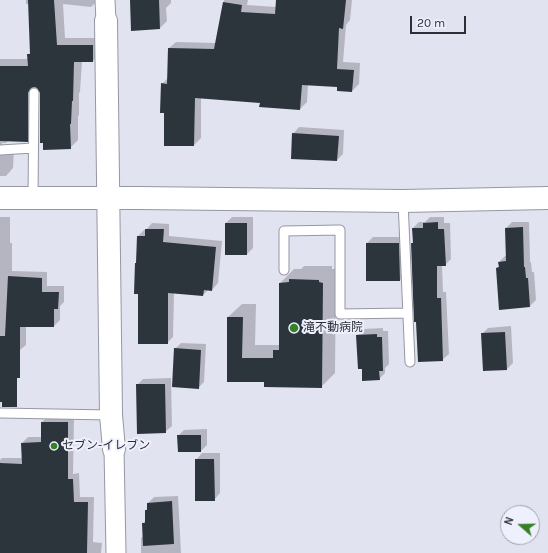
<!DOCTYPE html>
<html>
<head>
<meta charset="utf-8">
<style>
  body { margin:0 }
  #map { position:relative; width:548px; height:553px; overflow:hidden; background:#e1e3f0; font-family:Karla,sans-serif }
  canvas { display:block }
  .north { position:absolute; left:500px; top:505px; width:40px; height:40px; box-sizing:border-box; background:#eef0fe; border:1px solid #a1a3ad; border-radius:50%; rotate:290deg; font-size:11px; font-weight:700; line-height:16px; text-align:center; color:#2e2f34 }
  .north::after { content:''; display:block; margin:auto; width:14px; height:18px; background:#368128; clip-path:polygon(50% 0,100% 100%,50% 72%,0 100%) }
  .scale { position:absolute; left:410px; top:16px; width:56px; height:18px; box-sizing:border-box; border:2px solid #2e2f34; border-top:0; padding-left:5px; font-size:12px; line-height:14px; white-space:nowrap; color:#2e2f34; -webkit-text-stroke:3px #eef0fe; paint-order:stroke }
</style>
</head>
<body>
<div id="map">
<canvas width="548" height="553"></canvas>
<div class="north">N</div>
<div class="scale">20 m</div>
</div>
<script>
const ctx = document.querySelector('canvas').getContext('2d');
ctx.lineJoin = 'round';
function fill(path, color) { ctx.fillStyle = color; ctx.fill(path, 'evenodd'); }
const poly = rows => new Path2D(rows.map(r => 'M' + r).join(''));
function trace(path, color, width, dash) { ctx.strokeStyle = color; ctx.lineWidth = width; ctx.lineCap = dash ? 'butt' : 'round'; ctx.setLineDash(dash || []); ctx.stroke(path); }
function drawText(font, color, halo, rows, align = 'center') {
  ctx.font = font + ' Karla,"Noto Sans JP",sans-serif'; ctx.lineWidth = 4; ctx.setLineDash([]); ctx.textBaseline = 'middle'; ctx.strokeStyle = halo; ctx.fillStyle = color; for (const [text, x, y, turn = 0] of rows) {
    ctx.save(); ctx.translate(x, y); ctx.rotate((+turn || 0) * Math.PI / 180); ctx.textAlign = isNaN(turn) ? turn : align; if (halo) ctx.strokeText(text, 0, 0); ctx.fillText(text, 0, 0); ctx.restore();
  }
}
fill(poly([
  [26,0,98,0,91,7,63,4,65,38,101,38,101,53,93,61,82,61,80,92,79,93,79,115,78,116,78,140,70,148,38,87,35,86,35,133,27,141,8,141,6,143,2,143,2,145,5,148,14,148,13,168,6,176,0,176,0,59,29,59,28,55,31,52,29,4,26,4],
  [131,0,171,0,171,3,166,8,167,21,160,28],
  [224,0,248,0,247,5,276,7,277,0,352,0,350,20,346,25,343,62,360,63,359,84,352,91,338,86,308,84,307,102,300,109,261,102,201,98,201,138,194,145,165,112,162,84,168,78,168,49,176,42,216,43],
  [299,127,344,130,343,154,337,160,293,134],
  [0,217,10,217,10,243,12,243,12,271,47,272,47,286,64,286,64,302,60,306,60,320,54,326,26,326,26,345,20,350,2,350,0,413],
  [232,217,253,217,253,248,247,254,226,223],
  [430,217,444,217,444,223,450,223,451,259,445,265,442,265,443,292,446,292,449,354,442,360,417,321,412,244,414,241,413,228,419,222,425,222],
  [512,222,529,222,530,262,531,262,532,272,534,272,536,300,530,306,497,268,500,265,499,262,505,256,507,256,506,228],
  [152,223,169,224,169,236,222,241,218,283,212,290,209,289,203,295,174,293,173,337,167,343,139,293,137,262,138,236,144,230,146,230],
  [373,237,405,237,406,274,400,280,367,280,367,243],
  [304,266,332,266,332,269,336,269,335,373,321,387,265,381,228,381,228,317,242,304,256,304,255,345,279,345,280,283,294,269,301,269],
  [511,326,513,363,507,369,482,334,488,328],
  [383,328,383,331,388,331,389,364,385,368,385,373,379,379,363,368,358,335,364,329],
  [181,343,206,344,204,382,198,388,175,349],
  [171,378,172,426,165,432,137,385,143,379],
  [48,416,74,416,73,474,79,473,80,497,94,497,93,542,102,543,101,553,0,553,0,460,2,458,23,458,22,443,28,437,42,437,42,422],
  [207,429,207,445,201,451,179,451,178,436,184,430],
  [202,453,220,453,220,493,214,500,196,460],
  [178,496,181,553,141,553,141,538,144,535,143,523,146,520,146,510,148,508,148,503,154,497]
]), '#0003');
fill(poly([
  [28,0,54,0,57,45,93,45,93,62,74,62,73,101,72,101,71,124,70,124,71,149,43,150,43,143,40,143,40,93,37,88,34,87,31,88,28,93,28,142,0,141,0,66,28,66,27,54,30,54],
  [130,0,159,0,160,29,131,31],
  [276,0,346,0,343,29,339,28,337,69,354,70,352,92,337,91,337,87,302,85,300,110,259,107,260,103,195,98,194,146,164,146,164,113,160,113,161,83,167,84,168,48,214,49,223,2,242,5,241,12,275,14],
  [292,133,339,136,337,161,291,159],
  [438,222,438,229,444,229,446,266,437,266,437,298,441,298,443,361,418,362,416,322,414,322,411,243,413,243,412,228,423,228,423,223],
  [225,223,247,223,247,255,225,255],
  [523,227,524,267,525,267,526,278,528,278,530,307,499,310,496,268,499,267,498,262,506,261,505,228],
  [145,229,164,229,163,242,216,247,212,291,204,290,203,296,168,293,168,344,138,344,138,294,134,294,135,263,136,263,137,236,145,236],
  [366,243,399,243,400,281,366,281],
  [8,276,42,278,42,292,59,292,58,309,54,309,54,327,20,327,20,378,17,378,17,407,2,407,2,402,0,402,0,336,5,336],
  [289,279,319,280,319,282,323,283,322,388,264,387,264,382,227,382,227,317,243,317,242,358,273,358,273,350,279,350,279,283,289,282],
  [505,332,507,370,483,371,481,333],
  [377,334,377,337,382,337,383,371,379,371,380,380,362,381,362,369,358,369,356,335],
  [174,348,201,350,199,389,172,387],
  [136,384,165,384,166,433,137,434],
  [41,422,68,422,68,479,73,479,74,502,88,502,87,553,0,553,0,463,22,464,21,443,41,442],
  [177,435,201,435,201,452,178,452],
  [195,459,214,459,215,501,195,501],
  [172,501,174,544,143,546,142,523,145,523,145,510,147,510,147,503]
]), '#2c343c');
const lane = poly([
  [0,150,33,148],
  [33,198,34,93],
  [403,201,410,362],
  [284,270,284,231,340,230,340,314,408,313],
  [0,413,111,415]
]);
const street = poly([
  [105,0,106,21],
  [114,449,116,553]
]);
const secondary = poly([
  [106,21,111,415,114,449],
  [0,198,138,198,403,201,548,198]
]);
trace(lane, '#9597a3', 11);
trace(street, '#9597a3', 21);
trace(secondary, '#9597a3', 24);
trace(lane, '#fff', 9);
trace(street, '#fff', 19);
trace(secondary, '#fff', 22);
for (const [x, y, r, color] of [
  [294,328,5,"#368128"],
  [54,446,4,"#368128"]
]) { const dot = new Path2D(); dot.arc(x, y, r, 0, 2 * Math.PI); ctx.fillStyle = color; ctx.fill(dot); trace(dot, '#eef0fe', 1.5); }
drawText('12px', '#2e2f34', '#eef0fe', [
  ["滝不動病院",303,328],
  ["セブン-イレブン",62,446]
], 'left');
</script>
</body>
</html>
